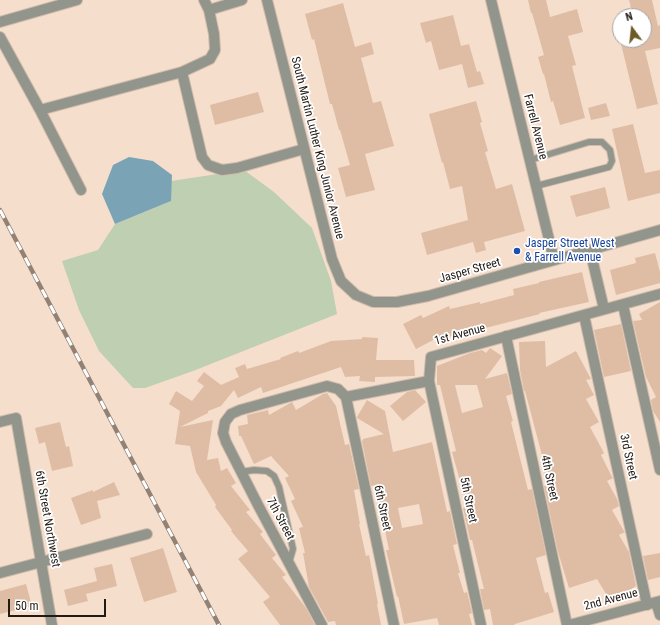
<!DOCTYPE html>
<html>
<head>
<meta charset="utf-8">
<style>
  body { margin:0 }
  #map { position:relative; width:660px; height:625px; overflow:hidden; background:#f6decc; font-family:"Roboto Condensed",sans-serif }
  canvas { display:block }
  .north { position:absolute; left:612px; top:8px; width:40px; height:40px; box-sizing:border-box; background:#fff; border:1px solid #a6a3a1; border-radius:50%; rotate:345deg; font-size:11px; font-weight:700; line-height:16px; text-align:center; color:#211913 }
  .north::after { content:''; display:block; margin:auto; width:14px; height:18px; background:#6f5a29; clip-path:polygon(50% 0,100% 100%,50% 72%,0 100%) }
  .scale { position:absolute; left:8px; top:599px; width:98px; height:18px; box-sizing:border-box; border:2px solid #211913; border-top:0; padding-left:5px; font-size:12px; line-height:14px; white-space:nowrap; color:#211913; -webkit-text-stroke:3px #fff; paint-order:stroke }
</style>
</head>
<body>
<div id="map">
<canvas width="660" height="625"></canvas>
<div class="north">N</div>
<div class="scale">50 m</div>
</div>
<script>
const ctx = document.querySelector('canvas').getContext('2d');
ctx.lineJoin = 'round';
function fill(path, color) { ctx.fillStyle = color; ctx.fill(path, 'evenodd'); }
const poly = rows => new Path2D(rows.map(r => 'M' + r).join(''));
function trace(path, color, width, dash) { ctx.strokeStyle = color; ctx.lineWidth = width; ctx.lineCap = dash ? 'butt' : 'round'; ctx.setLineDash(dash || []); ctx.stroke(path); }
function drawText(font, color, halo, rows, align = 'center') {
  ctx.font = font + ' "Roboto Condensed",sans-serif'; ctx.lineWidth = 3.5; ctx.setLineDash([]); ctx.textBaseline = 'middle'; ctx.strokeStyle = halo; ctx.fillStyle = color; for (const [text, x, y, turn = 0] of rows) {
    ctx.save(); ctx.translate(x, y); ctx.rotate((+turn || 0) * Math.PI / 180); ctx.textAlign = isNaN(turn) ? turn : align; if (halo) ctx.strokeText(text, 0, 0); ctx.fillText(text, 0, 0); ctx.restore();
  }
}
fill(poly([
  [244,170,274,192,312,228,331,281,337,314,193,371,145,388,133,388,99,351,79,310,62,261,98,250,115,224,171,201,171,181]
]), '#bfcfb1');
fill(poly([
  [129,157,153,161,172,175,171,201,115,224,102,194,113,165]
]), '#7aa4b5');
fill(poly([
  [528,0,546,0,550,17,577,9,583,32,568,36,576,65,572,66,585,118,560,125,553,101,551,102,544,74,543,74,538,57,544,55,532,13,531,13],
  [629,0,652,0,658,26,660,25,660,48,645,51,658,104,637,109,620,40,644,40,644,13,633,16],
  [343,3,355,47,371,42,374,54,361,58,373,103,381,101,394,146,365,154,375,190,346,197,338,168,350,165,340,130,339,130,332,104,330,104,314,39,312,40,305,14],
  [453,15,461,46,469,44,477,72,480,71,484,84,468,88,462,64,439,70,431,41,426,43,420,23],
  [258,92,264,112,215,125,210,105],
  [476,101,482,122,480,123,488,151,485,152,496,189,512,184,525,231,484,242,486,250,476,253,473,242,427,255,421,233,468,220,462,186,450,189,443,162,442,163,429,114],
  [606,103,610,116,591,120,588,108],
  [633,124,645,173,660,170,660,193,628,201,612,129],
  [605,187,610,208,576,217,570,196],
  [655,253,660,272,660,283,616,295,610,270,636,263,635,258],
  [582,272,589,302,539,313,540,314,466,333,465,330,440,341,439,337,416,349,403,324,421,315,423,318,449,306,450,309,480,302,480,304,514,295,513,289,539,283,539,282],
  [660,302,660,422,653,411,651,400,656,397,646,377,633,321,642,320,639,314],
  [621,324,631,371,604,377,594,330],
  [362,337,378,338,376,360,414,360,415,376,375,377,375,382,359,381,360,376,345,377,341,367,263,393,261,387,238,398,234,390,221,406,208,411,208,413,180,427,213,420,207,460,218,458,221,471,227,468,236,483,231,486,250,510,246,512,263,532,260,534,276,555,272,558,286,575,282,577,306,608,315,625,280,625,263,602,270,597,238,559,248,551,231,531,232,530,215,507,216,505,196,472,190,446,175,444,180,411,169,404,176,391,192,401,204,386,197,381,204,372,221,385,239,377,235,368,245,364,247,369,281,359,280,358,298,351,299,353,331,341,362,339],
  [545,341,546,367,576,351,591,379,586,380,594,395,586,399,599,422,590,427,604,453,601,455,612,477,613,478,607,481,617,499,619,506,612,510,624,531,625,532,619,535,629,552,636,586,611,602,597,579,569,588,558,552,544,486,548,485,541,460,543,459,525,391,524,391,520,370,519,342],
  [490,348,502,356,485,379,507,373,512,394,506,396,513,421,511,422,528,490,532,489,546,555,536,558,545,593,548,592,554,612,515,624,514,625,493,625,490,609,484,610,480,589,484,589,472,540,470,540,463,508,467,506,452,452,456,451,440,385,437,385,437,366,470,353,482,350,486,353],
  [455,385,477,385,483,407,462,413],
  [415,390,426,402,403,421,390,406,407,392],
  [327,393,336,406,345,445,349,444,359,489,354,490,360,524,359,524,366,556,369,555,378,604,377,604,381,625,336,625,335,621,328,622,309,587,303,553,305,553,299,528,303,527,291,501,295,499,285,478,289,476,271,456,254,464,241,436,239,436,238,426,248,424,247,415,268,410,269,415,292,402,296,410,323,394],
  [367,400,385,411,393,452,432,442,447,512,450,511,457,544,453,545,460,573,458,573,464,593,467,592,472,613,469,614,472,625,439,625,437,618,404,624,398,596,397,597,386,550,389,550,376,485,371,486,362,441,363,440,363,439,384,434,357,418,357,417],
  [419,504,423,524,402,528,398,508],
  [60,422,66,447,69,446,73,466,52,471,45,442,39,444,35,428],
  [114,482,120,495,97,501,101,518,81,525,71,498,93,490,93,492],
  [163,548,177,592,144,602,130,558],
  [660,553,660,577,648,580,643,556],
  [112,564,117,586,86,594,88,601,68,606,64,590,97,581,94,568],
  [26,584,32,606,0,614,0,591]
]), '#dfbda5');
const service = poly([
  [530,160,589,142,602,142,610,150,612,161,609,167,536,186],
  [241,472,254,470,267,471,274,476,279,487,293,549,289,563]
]);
const minor = poly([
  [491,0,554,260],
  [209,10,242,0],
  [0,22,77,0],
  [0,37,40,110,182,72,202,157,208,165,222,170,237,168,304,149],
  [182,72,210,59,215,50,214,34,209,10,204,0],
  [40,110,81,190],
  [590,250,604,309],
  [623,305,660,470],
  [584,315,647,605],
  [506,336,567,625],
  [346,397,394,625],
  [0,422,16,418,52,625],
  [0,573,147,534],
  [656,602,660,615],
  [322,625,258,505,226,442,223,433,225,422,231,414,240,410,327,386,338,389,346,397,429,381],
  [481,625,429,381,431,357,660,294],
  [569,625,660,601]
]);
const tertiary = poly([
  [267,0,332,259,341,281,356,295,373,302,397,302,428,296,660,230]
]);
trace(service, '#d0bbab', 8);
trace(minor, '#d0bbab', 12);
trace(tertiary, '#d0bbab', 12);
trace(service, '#92958b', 6);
trace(minor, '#92958b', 10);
trace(tertiary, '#92958b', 10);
const rail = poly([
  [0,210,219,625]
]);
trace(rail, '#928276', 4.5);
trace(rail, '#fff', 3, [9]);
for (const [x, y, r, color] of [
  [517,251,4,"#1a4fb4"]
]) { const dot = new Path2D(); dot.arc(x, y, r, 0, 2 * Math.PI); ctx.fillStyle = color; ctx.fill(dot); trace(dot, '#fff', 1.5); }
drawText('12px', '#211913', '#fff', [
  ["Farrell Avenue",535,127,76],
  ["South Martin Luther King Junior Avenue",317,148,76],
  ["Jasper Street",470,271,-16],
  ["1st Avenue",460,335,-15],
  ["3rd Street",628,457,78],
  ["4th Street",549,478,78],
  ["5th Street",468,500,78],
  ["6th Street",382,508,78],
  ["6th Street Northwest",47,519,80],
  ["7th Street",280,519,62],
  ["2nd Avenue",611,600,-15]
]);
drawText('12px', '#164399', '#fff', [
  ["Jasper Street West",525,244],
  ["& Farrell Avenue",525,258]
], 'left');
</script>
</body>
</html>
